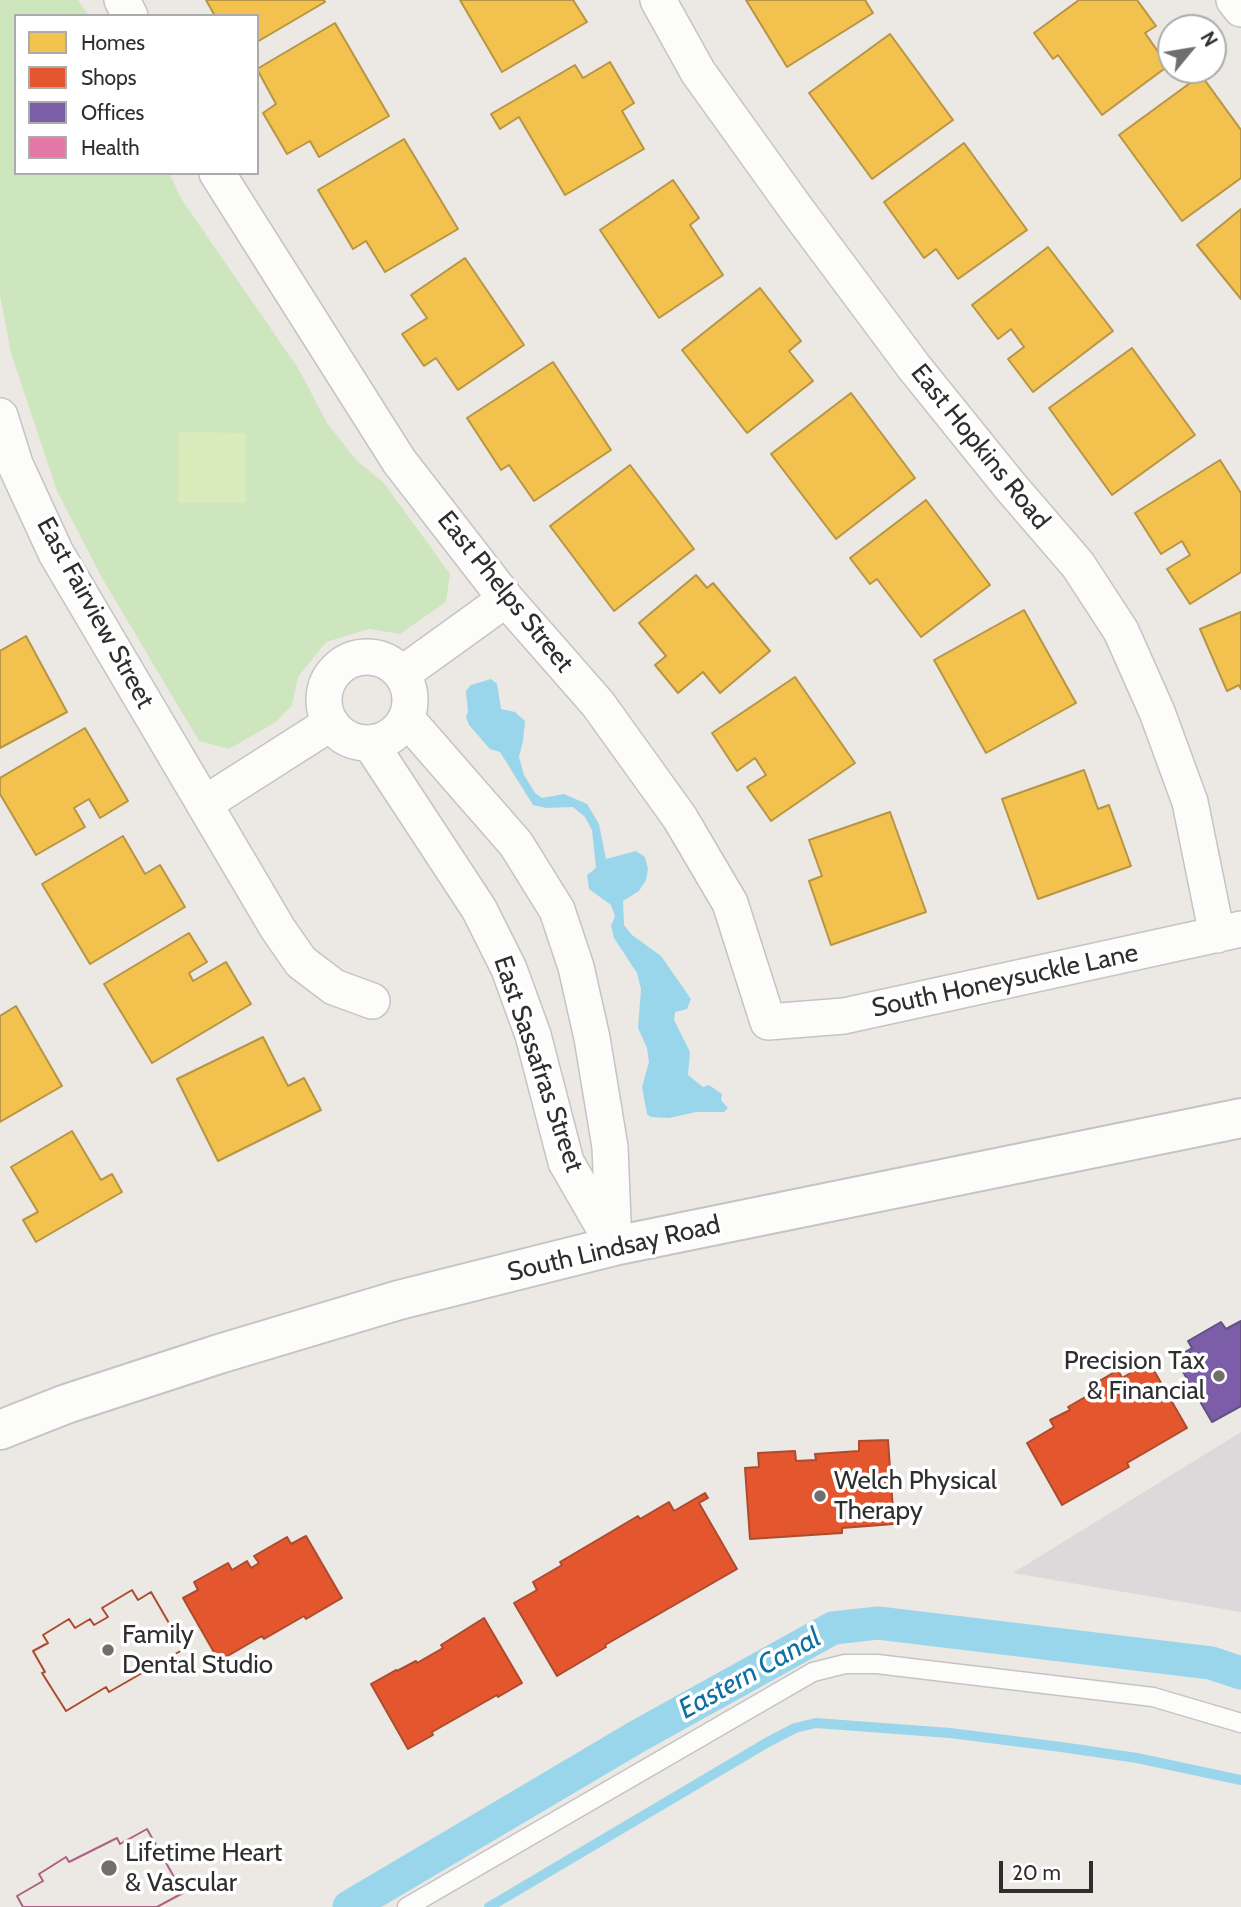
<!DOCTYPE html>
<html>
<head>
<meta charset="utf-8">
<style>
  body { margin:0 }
  #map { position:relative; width:1241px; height:1907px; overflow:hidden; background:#ece8e4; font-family:Cabin,sans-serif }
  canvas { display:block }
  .legend { position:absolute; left:14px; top:14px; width:245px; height:161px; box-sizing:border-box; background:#fff; border:2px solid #ababab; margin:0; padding:9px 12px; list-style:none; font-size:21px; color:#2e2e2e }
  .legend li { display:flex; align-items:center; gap:14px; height:35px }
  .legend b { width:35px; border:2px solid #ababab }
  .north { position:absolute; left:1157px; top:14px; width:70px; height:70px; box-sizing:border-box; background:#fff; border:2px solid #ababab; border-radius:50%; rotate:60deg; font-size:19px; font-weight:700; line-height:28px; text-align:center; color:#2e2e2e }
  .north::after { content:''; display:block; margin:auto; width:24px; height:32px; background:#706f6e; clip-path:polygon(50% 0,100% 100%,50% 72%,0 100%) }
  .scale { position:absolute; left:999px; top:1861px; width:94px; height:32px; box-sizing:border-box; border:4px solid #2e2e2e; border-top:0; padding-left:9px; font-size:21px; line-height:24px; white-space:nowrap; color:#2e2e2e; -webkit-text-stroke:5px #fff; paint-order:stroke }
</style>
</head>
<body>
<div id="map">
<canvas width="1241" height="1907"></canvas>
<ul class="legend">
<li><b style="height:19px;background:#f2c14e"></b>Homes</li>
<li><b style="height:19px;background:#e4572e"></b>Shops</li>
<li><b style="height:19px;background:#7b5ea7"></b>Offices</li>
<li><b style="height:19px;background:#e377a8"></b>Health</li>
</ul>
<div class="north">N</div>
<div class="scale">20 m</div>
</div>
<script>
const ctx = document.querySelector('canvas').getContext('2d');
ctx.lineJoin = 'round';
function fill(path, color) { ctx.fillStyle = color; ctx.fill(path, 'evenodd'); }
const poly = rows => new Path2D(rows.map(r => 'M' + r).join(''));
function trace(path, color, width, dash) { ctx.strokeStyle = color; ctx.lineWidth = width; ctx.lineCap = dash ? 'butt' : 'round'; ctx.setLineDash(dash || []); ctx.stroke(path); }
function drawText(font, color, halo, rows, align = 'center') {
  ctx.font = font + ' Cabin,sans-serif'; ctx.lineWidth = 7; ctx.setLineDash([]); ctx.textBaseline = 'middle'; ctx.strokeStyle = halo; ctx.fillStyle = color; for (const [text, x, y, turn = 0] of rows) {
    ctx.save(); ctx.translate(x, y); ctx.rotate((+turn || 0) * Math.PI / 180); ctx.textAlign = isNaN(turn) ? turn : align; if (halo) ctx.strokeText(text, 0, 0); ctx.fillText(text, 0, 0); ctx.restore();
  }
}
fill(poly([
  [1241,1432,1241,1612,1013,1573]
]), '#dcd9db');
fill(poly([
  [0,0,78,0,89,16,16,16,16,173,169,173,182,200,298,368,327,423,357,461,384,483,450,574,446,602,400,634,369,629,326,642,298,677,292,705,276,722,229,749,199,741,102,578,57,491,11,353,0,295]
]), '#cee6be');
fill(poly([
  [178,432,246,433,246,503,178,503]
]), '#d9eabb');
fill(poly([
  [491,679,497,684,501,709,515,712,525,721,523,741,519,757,524,775,535,793,542,798,564,794,587,804,599,824,606,859,636,851,645,857,648,869,646,880,639,891,623,901,624,925,632,935,661,956,691,999,687,1009,675,1012,674,1020,690,1052,688,1075,703,1087,709,1085,722,1094,721,1100,728,1108,724,1112,696,1112,669,1118,651,1117,647,1114,642,1087,649,1062,647,1048,638,1028,641,989,637,973,614,938,611,926,615,916,611,905,589,889,587,875,596,868,592,830,585,817,573,807,546,808,533,805,500,752,490,749,469,725,466,717,468,712,466,691,471,685]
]), '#99d6ec');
const homes = poly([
  [206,0,324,0,325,2,257,42,257,16,215,16,206,0],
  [460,0,573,0,587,22,502,72,460,0],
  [746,0,865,0,873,13,787,67,746,0],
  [1079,0,1137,0,1156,26,1145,33,1168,66,1102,115,1058,55,1053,59,1034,33,1079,0],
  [335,23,389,116,319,157,310,141,287,154,263,113,276,104,257,69,335,23],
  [890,34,953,120,872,179,809,93,890,34],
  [610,62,634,103,622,111,644,149,565,195,519,117,500,129,491,114,575,65,583,78,610,62],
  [1201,75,1241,130,1241,178,1182,221,1119,135,1201,75],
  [404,139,458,229,385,272,366,241,353,249,318,190,404,139],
  [964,143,1027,230,958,279,936,249,924,258,884,202,964,143],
  [673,180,699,218,690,225,723,275,659,318,600,230,673,180],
  [1241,209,1241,299,1197,245,1241,209],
  [1048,247,1113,331,1033,392,1008,359,1024,347,1011,329,998,339,972,305,1048,247],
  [465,258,524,345,458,390,436,358,424,366,402,334,427,318,411,295,465,258],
  [760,288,801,341,789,351,813,381,747,433,682,350,760,288],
  [1132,348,1195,435,1112,495,1049,408,1132,348],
  [553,362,611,450,534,501,509,465,501,470,467,418,553,362],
  [851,393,915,478,836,539,771,454,851,393],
  [1220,460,1241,493,1241,572,1190,604,1167,569,1190,555,1182,541,1161,554,1135,513,1220,460],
  [630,465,694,549,614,611,550,526,630,465],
  [926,500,990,585,921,637,877,579,870,584,850,558,926,500],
  [696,575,707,588,713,583,770,651,720,693,703,672,678,693,655,665,666,656,639,623,696,575],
  [1024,610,1076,703,986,753,934,660,1024,610],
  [1241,612,1241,689,1239,685,1227,691,1200,629,1241,612],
  [26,636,67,712,0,748,0,651,26,636],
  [795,677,855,763,771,821,747,787,766,775,755,758,737,771,712,733,795,677],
  [85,728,128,801,100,818,89,799,74,808,85,827,36,855,0,794,0,778,85,728],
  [1084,770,1098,809,1109,805,1131,866,1038,899,1002,799,1084,770],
  [890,812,926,912,831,945,809,881,822,876,809,840,890,812],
  [123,836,145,874,160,865,185,907,90,964,42,884,123,836],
  [189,933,207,962,189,973,193,981,226,962,251,1004,152,1063,104,984,189,933],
  [16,1006,62,1086,0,1122,0,1016,16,1006],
  [263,1037,288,1086,304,1078,321,1110,218,1161,177,1079,263,1037],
  [72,1131,101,1180,112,1174,122,1192,36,1242,23,1220,38,1212,11,1167,72,1131]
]);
fill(homes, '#f2c14e');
trace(homes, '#b79544', 2);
const shops = poly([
  [1149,1362,1187,1428,1127,1463,1129,1467,1062,1505,1027,1443,1054,1427,1050,1420,1070,1410,1068,1407,1092,1393,1089,1387,1118,1370,1122,1378,1149,1362],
  [888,1440,894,1524,842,1528,842,1533,750,1539,745,1468,759,1467,758,1453,795,1451,796,1461,816,1460,815,1454,859,1451,859,1441,888,1440],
  [705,1493,708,1498,699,1503,737,1569,605,1645,606,1647,557,1676,514,1603,537,1590,533,1582,562,1565,560,1562,638,1516,640,1519,669,1502,674,1511,705,1493],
  [306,1536,342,1598,306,1619,304,1616,264,1639,262,1636,219,1661,183,1598,198,1590,194,1582,228,1563,232,1570,247,1561,251,1568,259,1563,254,1556,287,1537,291,1544,306,1536],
  [132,1590,138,1600,151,1592,184,1649,109,1692,106,1687,66,1711,42,1673,45,1672,33,1651,48,1643,43,1635,69,1619,75,1628,90,1619,94,1625,108,1617,102,1608,132,1590],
  [132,1590,138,1600,151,1592,184,1649,109,1692,106,1687,66,1711,42,1673,45,1672,33,1651,48,1643,43,1635,69,1619,75,1628,90,1619,94,1625,108,1617,102,1608,132,1590],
  [484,1618,522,1683,498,1697,497,1695,432,1732,433,1735,408,1749,371,1684,396,1670,397,1671,416,1661,417,1663,443,1648,441,1645,484,1618]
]);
fill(shops, '#e4572e');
trace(shops, '#ad4b2e', 2);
const offices = poly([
  [1241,1321,1241,1406,1212,1422,1175,1358,1192,1348,1188,1341,1221,1322,1226,1329,1241,1321]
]);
fill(offices, '#7b5ea7');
trace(offices, '#645083', 2);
const health = poly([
  [147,1829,183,1893,157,1907,23,1907,17,1896,43,1881,39,1874,66,1857,69,1862,117,1838,120,1844,147,1829],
  [147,1829,183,1893,157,1907,23,1907,17,1896,43,1881,39,1874,66,1857,69,1862,117,1838,120,1844,147,1829]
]);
fill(health, '#e377a8');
trace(health, '#ad6183', 2);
trace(poly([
  [489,1907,768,1742,795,1728,816,1723,950,1733,1061,1747,1137,1758,1241,1780]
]), '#99d6ec', 10);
trace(poly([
  [349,1907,638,1736,833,1628,878,1623,1211,1663,1241,1673]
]), '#99d6ec', 33);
const lane = poly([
  [407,1907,813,1672,845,1664,877,1664,1153,1697,1241,1723]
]);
const street = poly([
  [122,0,130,16],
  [658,0,698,72,797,210,914,367,1010,486,1078,565,1121,631,1157,712,1190,802,1217,935],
  [1234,0,1241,9],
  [217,173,399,461,506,599,598,704,680,818,730,903,768,1022,844,1016,1241,929],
  [0,416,15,464,56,553,278,929,301,962,334,987,372,1001],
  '324 700a43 43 0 1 1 86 0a43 43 0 1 1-86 0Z',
  [402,674,506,599],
  [406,718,516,844,557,910,576,967,592,1038,610,1147,614,1246],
  [370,743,479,909,509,969,533,1035,566,1162,611,1240],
  [204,804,331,723]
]);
const secondary = poly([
  [0,1430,66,1404,219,1354,399,1300,614,1246,1241,1118]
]);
trace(lane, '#c5c4c5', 21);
trace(street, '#c5c4c5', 38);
trace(secondary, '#c5c4c5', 42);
trace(lane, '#fcfcfb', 18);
trace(street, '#fcfcfb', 35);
trace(secondary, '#fcfcfb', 38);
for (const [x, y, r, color] of [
  [1219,1376,7,"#706f6e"],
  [820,1496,7,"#706f6e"],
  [108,1650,7,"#706f6e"],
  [109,1868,9,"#706f6e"]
]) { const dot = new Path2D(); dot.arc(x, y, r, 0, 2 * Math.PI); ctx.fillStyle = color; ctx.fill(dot); trace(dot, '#fff', 2.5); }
drawText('26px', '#2e2e2e', '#fff', [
  ["East Hopkins Road",980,447,51],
  ["East Phelps Street",505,592,51],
  ["East Fairview Street",95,613,61],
  ["South Honeysuckle Lane",1005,981,-12],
  ["East Sassafras Street",538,1064,71],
  ["South Lindsay Road",614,1249,-13]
]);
drawText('26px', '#2e2e2e', '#fff', [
  ["Precision Tax",1205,1361,"right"],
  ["& Financial",1205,1391,"right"],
  ["Welch Physical",834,1481],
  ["Therapy",834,1511],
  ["Family",122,1635],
  ["Dental Studio",122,1665],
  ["Lifetime Heart",125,1853],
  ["& Vascular",125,1883]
], 'left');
drawText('italic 28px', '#0d6fa3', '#fff', [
  ["Eastern Canal",750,1674,-29]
]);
</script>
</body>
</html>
